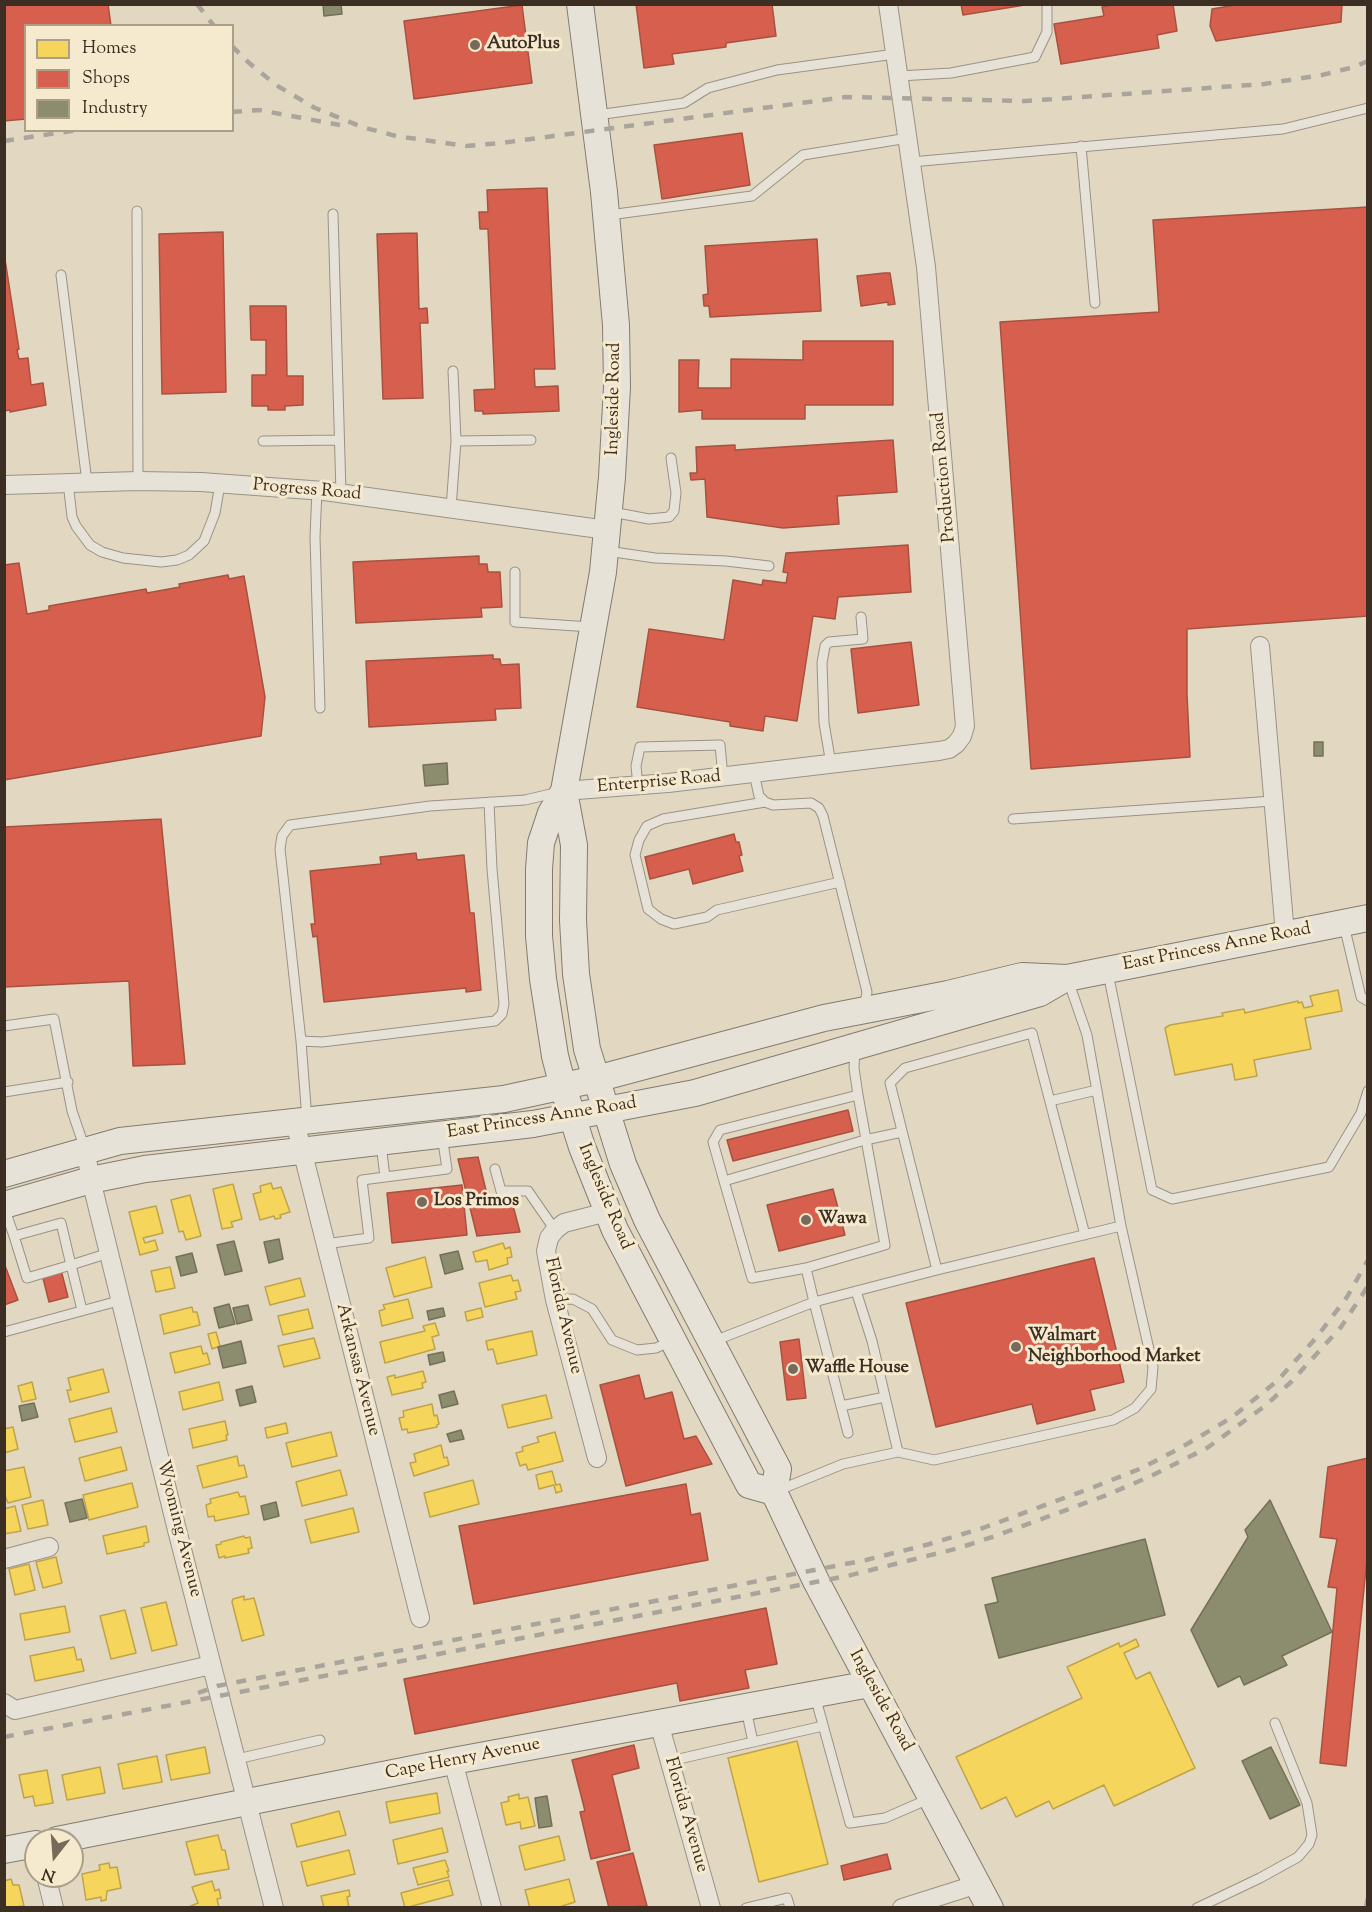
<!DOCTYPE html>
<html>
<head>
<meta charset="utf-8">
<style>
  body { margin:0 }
  #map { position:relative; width:1372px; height:1912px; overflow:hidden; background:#e2d8c1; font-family:"Sorts Mill Goudy",serif }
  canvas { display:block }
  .frame { position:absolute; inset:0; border:6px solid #3d2e23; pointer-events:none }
  .legend { position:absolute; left:24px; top:24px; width:210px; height:108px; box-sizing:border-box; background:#f5eace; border:2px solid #ab9f8a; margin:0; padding:8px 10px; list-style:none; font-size:18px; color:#3d2e23 }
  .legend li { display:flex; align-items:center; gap:12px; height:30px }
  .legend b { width:30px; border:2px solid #ab9f8a }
  .north { position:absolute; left:24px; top:1828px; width:60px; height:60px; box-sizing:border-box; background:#f5eace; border:2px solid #ab9f8a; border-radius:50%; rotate:197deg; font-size:16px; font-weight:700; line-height:24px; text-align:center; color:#3d2e23 }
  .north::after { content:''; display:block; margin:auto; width:21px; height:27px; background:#776a5a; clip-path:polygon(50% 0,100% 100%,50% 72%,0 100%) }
</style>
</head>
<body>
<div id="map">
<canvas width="1372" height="1912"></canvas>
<div class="frame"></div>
<ul class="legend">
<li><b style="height:16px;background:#f6d55c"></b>Homes</li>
<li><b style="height:16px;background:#d6604d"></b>Shops</li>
<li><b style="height:16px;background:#8c8c6e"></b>Industry</li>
</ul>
<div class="north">N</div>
</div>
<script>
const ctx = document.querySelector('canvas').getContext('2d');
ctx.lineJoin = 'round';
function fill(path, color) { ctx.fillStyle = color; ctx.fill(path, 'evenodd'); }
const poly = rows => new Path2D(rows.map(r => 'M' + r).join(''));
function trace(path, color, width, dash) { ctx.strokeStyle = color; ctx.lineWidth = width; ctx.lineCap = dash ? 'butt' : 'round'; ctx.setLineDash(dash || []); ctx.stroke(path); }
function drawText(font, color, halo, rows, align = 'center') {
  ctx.font = font + ' "Sorts Mill Goudy",serif'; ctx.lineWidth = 6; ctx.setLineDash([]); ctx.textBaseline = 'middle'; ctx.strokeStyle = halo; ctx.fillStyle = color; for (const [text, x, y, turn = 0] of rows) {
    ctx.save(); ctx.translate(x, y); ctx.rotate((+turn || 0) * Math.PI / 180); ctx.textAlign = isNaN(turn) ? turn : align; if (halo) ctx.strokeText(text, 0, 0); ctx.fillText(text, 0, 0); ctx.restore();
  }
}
const homes = poly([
  [1338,990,1342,1011,1305,1018,1311,1049,1254,1060,1257,1076,1235,1080,1232,1064,1175,1075,1165,1028,1170,1025,1223,1016,1222,1013,1244,1009,1245,1013,1298,1001,1298,1003,1302,1002,1304,1008,1313,1006,1310,996,1338,990],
  [271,1183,273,1189,281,1187,290,1212,280,1215,281,1218,275,1219,274,1216,260,1220,253,1194,261,1192,260,1186,271,1183],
  [233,1184,242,1219,231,1222,233,1227,222,1229,213,1189,233,1184],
  [190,1195,201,1236,186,1240,183,1231,179,1232,171,1200,190,1195],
  [156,1206,163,1233,143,1238,145,1243,155,1240,158,1250,140,1255,129,1212,156,1206],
  [503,1243,505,1249,510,1247,512,1257,507,1258,508,1264,489,1270,487,1260,476,1262,473,1252,503,1243],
  [425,1257,432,1287,394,1297,386,1268,425,1257],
  [170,1267,175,1288,156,1292,151,1271,170,1267],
  [511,1275,513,1281,518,1280,521,1291,515,1292,517,1299,485,1307,479,1283,511,1275],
  [300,1278,305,1296,270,1305,265,1287,300,1278],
  [408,1299,413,1318,382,1326,379,1311,385,1309,383,1305,408,1299],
  [192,1307,193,1312,197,1312,200,1325,164,1334,160,1315,192,1307],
  [481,1308,483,1317,467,1321,465,1312,481,1308],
  [308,1309,313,1328,283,1335,278,1316,308,1309],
  [435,1323,439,1335,432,1337,435,1349,385,1363,380,1342,425,1331,423,1326,435,1323],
  [532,1331,537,1355,497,1364,493,1349,488,1350,486,1341,532,1331],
  [216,1332,220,1346,212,1349,208,1334,216,1332],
  [314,1338,320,1358,284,1367,278,1346,314,1338],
  [201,1346,203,1354,207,1353,210,1364,175,1373,170,1353,201,1346],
  [103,1369,109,1392,70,1402,67,1390,71,1390,68,1378,103,1369],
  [423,1371,426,1382,422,1383,423,1388,392,1395,387,1377,395,1375,395,1378,423,1371],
  [32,1382,36,1399,22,1402,18,1386,32,1382],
  [219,1382,223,1400,183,1410,179,1392,219,1382],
  [546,1395,552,1418,508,1428,502,1405,546,1395],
  [432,1404,434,1416,437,1415,439,1424,437,1425,437,1427,408,1433,407,1429,402,1430,399,1418,404,1417,403,1411,432,1404],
  [111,1408,117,1432,75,1442,69,1419,111,1408],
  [225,1421,228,1435,226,1435,227,1440,193,1448,189,1429,225,1421],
  [286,1423,288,1433,267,1438,265,1428,286,1423],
  [13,1427,18,1449,4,1453,4,1429,13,1427],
  [331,1432,337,1456,292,1467,286,1443,331,1432],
  [555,1432,563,1461,528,1470,526,1464,520,1466,516,1453,523,1451,522,1447,539,1442,537,1437,555,1432],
  [441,1445,444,1458,447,1457,449,1465,414,1476,410,1463,416,1462,414,1454,441,1445],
  [121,1447,127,1470,85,1481,79,1458,121,1447],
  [237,1456,239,1466,244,1465,247,1477,203,1488,197,1466,237,1456],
  [24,1467,31,1497,8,1503,4,1493,4,1471,24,1467],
  [340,1470,347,1495,302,1506,296,1482,340,1470],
  [552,1471,556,1485,560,1484,562,1491,556,1493,554,1485,539,1489,536,1475,552,1471],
  [473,1480,479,1504,430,1517,424,1493,473,1480],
  [132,1483,138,1507,89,1520,83,1495,132,1483],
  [238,1492,240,1497,245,1496,249,1514,215,1521,214,1516,208,1517,206,1505,211,1503,210,1499,238,1492],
  [43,1500,48,1525,28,1529,22,1505,43,1500],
  [15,1506,21,1531,4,1534,4,1509,15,1506],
  [353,1508,359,1532,311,1543,305,1520,353,1508],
  [146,1526,149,1542,144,1543,144,1546,107,1554,103,1536,146,1526],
  [244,1536,245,1538,250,1537,252,1548,248,1549,249,1553,225,1558,225,1556,219,1558,216,1545,221,1544,221,1542,244,1536],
  [56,1557,62,1583,43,1588,36,1562,56,1557],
  [29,1564,35,1590,15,1595,9,1569,29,1564],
  [244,1596,244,1600,254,1598,264,1635,242,1641,232,1602,233,1599,244,1596],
  [166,1602,177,1645,152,1651,141,1608,166,1602],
  [65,1606,70,1632,25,1640,20,1614,65,1606],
  [125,1610,136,1653,111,1659,100,1616,125,1610],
  [1136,1639,1139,1646,1124,1653,1136,1679,1150,1672,1195,1768,1114,1806,1104,1785,1053,1809,1049,1801,1016,1817,1006,1797,981,1809,956,1757,1082,1698,1067,1667,1119,1643,1120,1647,1136,1639],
  [74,1647,77,1660,81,1659,84,1671,35,1681,30,1656,74,1647],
  [797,1741,828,1864,759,1882,728,1758,797,1741],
  [205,1747,210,1773,171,1780,166,1755,205,1747],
  [157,1756,162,1782,123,1789,118,1764,157,1756],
  [100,1767,105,1793,67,1800,62,1775,100,1767],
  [47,1770,53,1803,35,1806,33,1796,24,1798,19,1775,47,1770],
  [437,1793,440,1813,390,1823,386,1802,437,1793],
  [519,1794,519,1799,528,1797,535,1826,521,1829,520,1822,506,1825,501,1803,509,1801,508,1797,519,1794],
  [339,1811,346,1835,297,1847,291,1824,339,1811],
  [442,1828,448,1852,398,1864,393,1840,442,1828],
  [218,1835,222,1850,225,1850,229,1869,195,1875,186,1842,218,1835],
  [559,1836,565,1860,525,1870,519,1846,559,1836],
  [349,1850,355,1874,307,1886,301,1862,349,1850],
  [445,1860,449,1871,447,1871,449,1877,418,1885,413,1868,445,1860],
  [109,1863,110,1868,117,1867,121,1888,107,1891,106,1900,101,1901,101,1897,86,1900,82,1874,100,1870,99,1865,109,1863],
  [11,1879,13,1885,19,1885,24,1906,4,1908,4,1881,11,1879],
  [569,1879,575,1902,556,1908,530,1908,525,1890,569,1879],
  [449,1880,453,1895,405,1908,401,1893,449,1880],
  [212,1881,215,1891,219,1889,221,1898,217,1899,219,1908,186,1908,198,1903,192,1887,212,1881],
  [349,1890,350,1896,347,1897,349,1908,324,1908,321,1896,349,1890]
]);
fill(homes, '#f6d55c');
trace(homes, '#bea34b', 1.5);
const shops = poly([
  [4,4,108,4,111,26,26,26,26,119,4,121,4,4],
  [636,4,772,4,776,36,726,43,726,47,672,54,674,64,644,68,636,4],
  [961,4,1031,4,963,15,961,4],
  [1118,4,1173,4,1177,31,1157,35,1159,48,1061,64,1054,24,1104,16,1102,7,1118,4],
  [1241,4,1342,4,1341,22,1216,41,1210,26,1212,9,1241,4],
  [522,5,532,83,414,99,404,21,522,5],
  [742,133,750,185,662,199,654,145,742,133],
  [547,188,555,369,534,369,535,387,558,386,559,411,483,414,483,411,475,411,474,390,495,389,488,229,480,229,479,212,488,212,487,190,547,188],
  [1368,207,1368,616,1187,629,1187,694,1190,757,1031,769,1000,322,1159,312,1153,220,1368,207],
  [223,232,226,392,162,394,159,234,223,232],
  [417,233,419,309,427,308,428,323,420,323,423,398,383,399,377,234,417,233],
  [817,239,821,311,710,317,709,306,704,306,703,295,708,294,705,246,817,239],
  [4,253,19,349,17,350,19,359,28,358,31,385,43,383,46,405,10,412,10,410,4,411,4,253],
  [884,273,890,273,895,304,888,305,888,302,861,306,857,276,884,273],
  [250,306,286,306,287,376,303,376,303,405,285,406,285,410,268,410,268,406,252,406,252,375,266,375,266,340,251,340,250,306],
  [803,341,893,341,893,405,805,405,805,419,702,419,702,410,679,412,679,360,699,360,698,388,731,388,731,359,803,360,803,341],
  [893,440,897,492,837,496,839,524,783,528,707,517,705,479,691,480,690,473,697,473,696,447,735,445,735,450,893,440],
  [908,545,911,592,838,597,835,619,813,616,797,721,765,716,763,731,730,726,730,722,637,707,649,629,724,640,733,580,762,585,763,580,786,583,788,573,783,572,786,553,908,545],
  [479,556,479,564,487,564,488,572,500,572,502,607,481,608,482,617,356,623,353,562,479,556],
  [19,563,27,614,49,610,49,606,146,589,147,593,180,587,179,584,228,575,229,579,244,576,265,697,261,736,4,780,4,565,19,563],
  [911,642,919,705,858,713,851,649,911,642],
  [493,655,493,659,500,659,501,665,519,664,521,708,495,709,496,720,369,727,366,661,493,655],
  [161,819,185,1064,133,1066,129,981,4,987,4,827,161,819],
  [734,834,736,842,739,842,742,855,739,856,743,871,693,884,689,869,650,879,645,857,734,834],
  [416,853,417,860,464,855,470,913,474,913,481,990,466,992,466,988,324,1002,317,936,313,937,311,924,315,924,310,871,381,864,380,857,416,853],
  [848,1110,853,1131,733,1161,727,1140,848,1110],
  [478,1157,489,1203,511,1198,520,1232,477,1236,458,1159,478,1157],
  [462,1185,467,1235,392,1243,387,1193,462,1185],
  [833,1189,845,1235,779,1251,767,1205,833,1189],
  [1094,1258,1124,1382,1090,1390,1095,1410,1037,1424,1032,1404,936,1427,906,1303,1094,1258],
  [4,1263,18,1300,4,1305,4,1263],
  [61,1270,68,1297,49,1302,42,1274,61,1270],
  [799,1339,806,1398,787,1400,780,1342,799,1339],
  [639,1375,645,1399,672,1392,684,1439,696,1436,712,1464,626,1486,600,1385,639,1375],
  [1368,1458,1368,1549,1346,1766,1320,1763,1337,1588,1328,1587,1337,1539,1320,1537,1328,1467,1368,1458],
  [686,1484,691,1515,700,1513,708,1560,474,1604,459,1526,686,1484],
  [766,1608,777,1664,745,1670,749,1688,680,1701,677,1683,415,1734,404,1679,766,1608],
  [634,1745,639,1768,612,1775,630,1850,591,1859,580,1812,585,1811,572,1760,634,1745],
  [633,1853,647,1906,609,1908,597,1862,633,1853],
  [887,1854,891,1869,844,1880,841,1866,887,1854]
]);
fill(shops, '#d6604d');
trace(shops, '#a85140', 1.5);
const industry = poly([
  [323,4,341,4,342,14,324,16,323,4],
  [1314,742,1323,742,1323,756,1314,756,1314,742],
  [447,763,448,784,425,786,423,765,447,763],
  [279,1239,283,1259,269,1263,264,1242,279,1239],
  [234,1241,242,1271,225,1275,217,1245,234,1241],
  [458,1251,463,1269,445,1274,440,1255,458,1251],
  [192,1253,197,1272,181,1276,176,1257,192,1253],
  [229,1304,235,1324,219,1328,214,1308,229,1304],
  [248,1305,252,1320,237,1324,233,1308,248,1305],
  [443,1308,445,1316,429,1320,427,1311,443,1308],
  [241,1341,246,1363,223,1368,218,1347,241,1341],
  [443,1352,445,1361,430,1365,428,1355,443,1352],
  [252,1386,256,1402,240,1406,236,1390,252,1386],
  [454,1391,458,1404,442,1408,439,1395,454,1391],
  [34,1403,38,1417,22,1421,19,1406,34,1403],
  [461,1430,464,1439,450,1442,447,1434,461,1430],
  [82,1499,87,1518,70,1522,65,1503,82,1499],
  [1270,1500,1332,1632,1282,1656,1287,1665,1244,1685,1240,1676,1218,1687,1191,1630,1248,1537,1245,1530,1270,1500],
  [276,1502,279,1516,264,1520,261,1506,276,1502],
  [1145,1539,1165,1615,999,1658,985,1605,998,1602,992,1578,1145,1539],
  [1271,1747,1300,1805,1270,1819,1242,1761,1271,1747],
  [547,1796,552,1826,539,1828,535,1798,547,1796]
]);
fill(industry, '#8c8c6e');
trace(industry, '#747058', 1.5);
const lane = poly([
  [899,76,951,73,1035,57,1047,32,1047,4],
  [597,115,684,103,708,88,777,70,895,54],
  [1081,146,1095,303],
  [911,162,1283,129,1368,108],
  [137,211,138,481],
  [333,214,341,493],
  [609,215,752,196,803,155,908,138],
  [61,275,87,482],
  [453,371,456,441],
  [263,441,339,440],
  [68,482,72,517,76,526,90,545,102,552,123,558,161,562,177,560,189,555,204,541,215,513,220,484],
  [317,490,315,537,320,708],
  [451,508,456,441,531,440],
  [612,512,649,519,669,517,674,511,676,493,671,458],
  [607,551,655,558,726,561,769,566],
  [515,572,515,622,591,627],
  [831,764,824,723,822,663,825,646,829,642,863,639,861,617],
  [754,773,759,796,765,802,773,805,811,803,819,808,823,816,867,992,864,1008],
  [638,786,636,766,640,747,720,745,723,777],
  [489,802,492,869,504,1004,502,1014,495,1021,322,1042,301,1041,280,849,282,836,290,825,430,806,525,800,559,792],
  [765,802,663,819,647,826,639,840,635,855,648,909,661,919,674,924,707,917,717,910,840,882],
  [1013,819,1273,801],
  [1344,925,1361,997,1368,1001],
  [1108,973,1152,1190,1172,1199,1329,1167,1361,1113,1368,1091],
  [4,1026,54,1019,72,1111,85,1149],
  [301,1041,307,1120],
  [4,1092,68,1082],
  [1050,1101,1097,1090],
  [381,1144,385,1177],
  [495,1169,501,1191,528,1191,555,1230],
  [724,1181,713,1142,720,1130,858,1095],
  [4,1207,14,1236,61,1223,71,1265,27,1278,14,1236],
  [325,1244,369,1238,362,1180,447,1169,442,1135],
  [806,1268,752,1278,724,1181,865,1140,902,1132],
  [937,1270,890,1083,905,1068,1032,1033,1085,1235],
  [555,1300,573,1299,592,1309,612,1340,637,1350,656,1348,671,1341],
  [82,1310,71,1265,109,1253],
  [4,1332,122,1300],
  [714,1341,814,1302,806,1268,885,1245,858,1095,854,1068,855,1048],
  [841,1406,885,1397],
  [848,1433,814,1302,937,1270,1121,1226,1087,1035,1068,980],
  [898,1452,934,1460,1113,1420,1135,1408,1151,1389,1153,1367,1121,1226],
  [779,1490,843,1464,898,1452,872,1341,856,1291],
  [815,1696,850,1823,885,1818,931,1798],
  [746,1709,753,1742],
  [237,1759,320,1740],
  [670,1761,823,1726],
  [746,1908,787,1898,790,1908],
  [1197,1908,1260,1878,1298,1857,1309,1844,1312,1835,1307,1803,1275,1723]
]);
const street = poly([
  [4,485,138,481,201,482,324,491,607,530],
  [1260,646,1285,934],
  [564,791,668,783,939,751,949,749,956,744,962,736,965,726,926,267,888,4],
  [295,1122,420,1618],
  [85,1149,91,1180,176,1526,274,1908],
  [597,1458,555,1300,546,1251,549,1238,555,1230,564,1223,607,1212],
  [4,1559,49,1547],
  [4,1703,15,1710,211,1665],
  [659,1723,711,1908],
  [453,1761,492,1908],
  [46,1876,54,1908],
  [902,1908,978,1884]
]);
const secondary = poly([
  [580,4,604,192,616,325,617,387,612,477,603,572,564,791,574,845,573,920,576,974,587,1049,623,1164,647,1220,778,1469,774,1492,816,1581,990,1908],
  [564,791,551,813,541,843,539,869,539,936,543,979,555,1056,563,1087,582,1147,615,1230,749,1485,774,1492],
  [4,1174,120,1141,504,1099,596,1079,824,1018,948,994,1022,976,1067,978,1368,918],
  [4,1205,91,1180,145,1169,533,1124,695,1093,1040,993,1064,979],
  [57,1840,453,1761,870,1684],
  [4,1850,36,1844]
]);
trace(lane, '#9a9284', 11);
trace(street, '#9a9284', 20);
trace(secondary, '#837b6e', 28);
trace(lane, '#e7e2d7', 9);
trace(street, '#e7e2d7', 18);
trace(secondary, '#e7e2d7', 26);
trace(poly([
  [197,4,214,26],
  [232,46,248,62,276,85,315,108,362,127,396,136,466,146,501,143,846,97,1026,101,1264,84,1322,75,1354,67,1368,61],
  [232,112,259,110,340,125],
  [4,141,78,130],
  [198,1693,217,1686,866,1560,926,1545,983,1528,1094,1487,1142,1468,1182,1447,1231,1418,1277,1381,1316,1338,1347,1297,1368,1260],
  [4,1737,847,1576,959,1548,998,1535,1107,1495,1151,1476,1207,1448,1265,1406,1291,1382,1341,1327,1368,1286],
  [1366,1908,1368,1897]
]), '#aaa59c', 4.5, [10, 10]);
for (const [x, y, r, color] of [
  [475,45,6,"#776a5a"],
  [422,1202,6,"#776a5a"],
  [806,1220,6,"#776a5a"],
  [1016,1347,6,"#776a5a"],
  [793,1369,6,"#776a5a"]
]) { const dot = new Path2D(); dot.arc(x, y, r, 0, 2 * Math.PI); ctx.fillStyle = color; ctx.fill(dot); trace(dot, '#f5eace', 2); }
drawText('bold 18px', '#3d2e23', '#f5eace', [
  ["AutoPlus",487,45],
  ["Los Primos",434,1202],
  ["Wawa",818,1220],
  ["Walmart",1028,1337],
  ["Neighborhood Market",1028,1358],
  ["Waffle House",805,1369]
], 'left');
drawText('18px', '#3d2e23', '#f5eace', [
  ["Ingleside Road",615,399,-89],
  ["Production Road",945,477,-95],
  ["Progress Road",307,491,5],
  ["Enterprise Road",659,783,-5],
  ["East Princess Anne Road",1217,948,-11],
  ["East Princess Anne Road",542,1119,-9],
  ["Ingleside Road",604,1197,67],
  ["Florida Avenue",562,1316,77],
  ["Arkansas Avenue",357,1370,76],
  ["Wyoming Avenue",178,1529,76],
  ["Ingleside Road",880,1701,61],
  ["Cape Henry Avenue",463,1760,-11],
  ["Florida Avenue",685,1815,74]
]);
</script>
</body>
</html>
